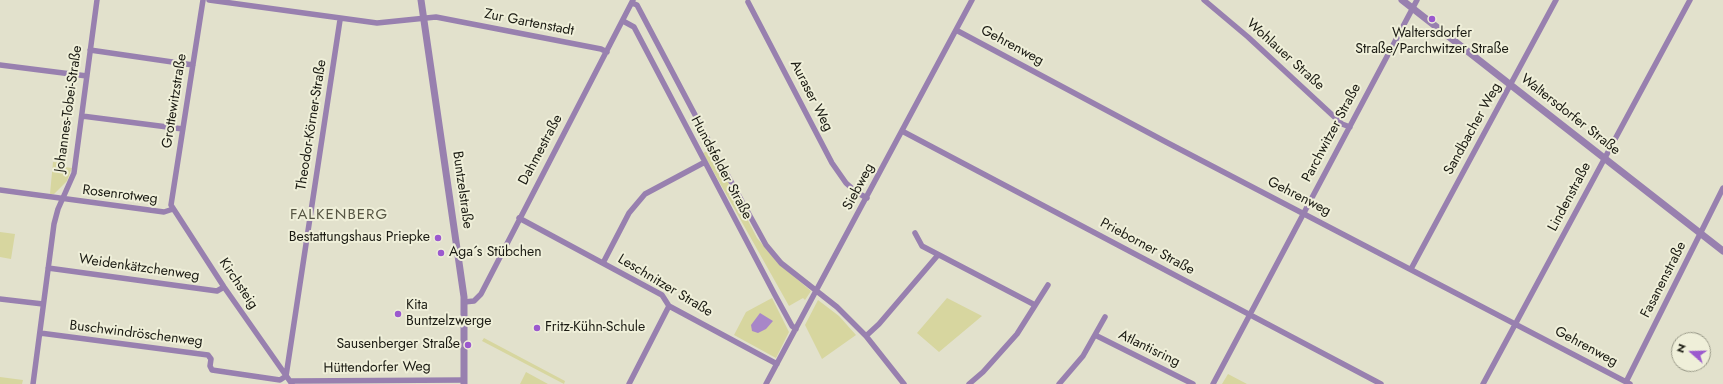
<!DOCTYPE html>
<html>
<head>
<meta charset="utf-8">
<style>
  body { margin:0 }
  #map { position:relative; width:1723px; height:384px; overflow:hidden; background:#e2e1cc; font-family:Jost,sans-serif }
  canvas { display:block }
  .north { position:absolute; left:1671px; top:332px; width:40px; height:40px; box-sizing:border-box; background:#efefd9; border:1px solid #9a9a89; border-radius:50%; rotate:290deg; font-size:11px; font-weight:700; line-height:16px; text-align:center; color:#1a1a12 }
  .north::after { content:''; display:block; margin:auto; width:14px; height:18px; background:#9b59ce; clip-path:polygon(50% 0,100% 100%,50% 72%,0 100%) }
</style>
</head>
<body>
<div id="map">
<canvas width="1723" height="384"></canvas>
<div class="north">N</div>
</div>
<script>
const ctx = document.querySelector('canvas').getContext('2d');
ctx.lineJoin = 'round';
function fill(path, color) { ctx.fillStyle = color; ctx.fill(path, 'evenodd'); }
const poly = rows => new Path2D(rows.map(r => 'M' + r).join(''));
function trace(path, color, width, dash) { ctx.strokeStyle = color; ctx.lineWidth = width; ctx.lineCap = dash ? 'butt' : 'round'; ctx.setLineDash(dash || []); ctx.stroke(path); }
function drawText(font, color, halo, rows, align = 'center') {
  ctx.font = font + ' Jost,sans-serif'; ctx.lineWidth = 4; ctx.setLineDash([]); ctx.textBaseline = 'middle'; ctx.strokeStyle = halo; ctx.fillStyle = color; for (const [text, x, y, turn = 0] of rows) {
    ctx.save(); ctx.translate(x, y); ctx.rotate((+turn || 0) * Math.PI / 180); ctx.textAlign = isNaN(turn) ? turn : align; if (halo) ctx.strokeText(text, 0, 0); ctx.fillText(text, 0, 0); ctx.restore();
  }
}
fill(poly([
  [711,149,757,238,778,263,811,291,805,300,803,298,789,306,703,153],
  [53,162,66,163,65,167,72,168,67,181,54,194,50,194],
  [0,232,15,234,11,259,0,257],
  [772,298,789,332,776,358,734,335,746,312],
  [947,298,982,316,939,352,917,333],
  [818,300,839,316,856,335,822,359,805,325],
  [484,338,565,381,564,384,482,341],
  [526,372,548,384,520,384],
  [1228,374,1247,384,1222,384],
  [0,377,23,380,22,384,0,384]
]), '#d7d69f');
fill(poly([
  [760,313,773,321,766,329,758,333,752,331,751,325]
]), '#a886c8');
trace(poly([
  [203,0,171,205,224,287,292,384],
  [209,0,377,23,436,17,601,49,607,52],
  [1204,0,1248,37,1342,124,1350,127],
  [748,2,832,163,846,183,856,192,867,198],
  [632,3,637,5,712,147,766,245,781,263,837,307,866,336,904,384],
  [623,21,634,27,775,295,792,326,796,329],
  [956,30,1166,142,1630,384],
  [90,50,193,65],
  [0,65,87,76],
  [82,116,183,129],
  [902,131,1381,384],
  [0,190,164,212,173,209],
  [519,218,662,295,669,306,777,364],
  [915,233,922,246,1035,305],
  [603,263,629,213,645,194,705,162],
  [48,268,217,291,224,287],
  [1411,269,1556,0],
  [0,299,43,304],
  [464,302,474,301,481,294,633,0],
  [40,333,208,355,211,359,210,366,212,370,280,380,286,376],
  [1095,335,1193,384],
  [866,336,879,324,938,255],
  [286,376,340,20],
  [291,381,464,380],
  [1626,382,1723,188],
  [33,384,54,224,58,209,74,173,97,0],
  [629,384,669,306],
  [766,384,972,0],
  [969,384,983,372,1017,334,1048,285],
  [1059,384,1083,356,1105,317],
  [1213,384,1417,0],
  [1483,384,1690,0]
]), '#9880af', 5.5);
trace(poly([
  [421,0,464,297,464,384],
  [1402,0,1723,251]
]), '#9880af', 7);
for (const [x, y, r, color] of [
  [1432,19,4,"#9b59ce"],
  [438,238,4,"#9b59ce"],
  [441,253,4,"#9b59ce"],
  [398,314,4,"#9b59ce"],
  [537,328,4,"#9b59ce"],
  [468,345,4,"#9b59ce"]
]) { const dot = new Path2D(); dot.arc(x, y, r, 0, 2 * Math.PI); ctx.fillStyle = color; ctx.fill(dot); trace(dot, '#efefd9', 1.5); }
drawText('14px', '#1a1a12', '#efefd9', [
  ["Zur Gartenstadt",529,23,11],
  ["Gehrenweg",1012,46,28],
  ["Wohlauer Straße",1285,55,42],
  ["Auraser Weg",811,96,63],
  ["Grottewitzstraße",175,101,-81],
  ["Johannes-Tobei-Straße",69,109,-82],
  ["Waltersdorfer Straße",1570,115,38],
  ["Theodor-Körner-Straße",312,125,-81],
  ["Sandbacher Weg",1473,129,-61],
  ["Parchwitzer Straße",1332,133,-62],
  ["Dahmestraße",541,150,-62],
  ["Hundsfelder Straße",721,168,62],
  ["Siebweg",859,187,-62],
  ["Buntzelstraße",462,190,82],
  ["Rosenrotweg",120,195,7],
  ["Gehrenweg",1299,197,27],
  ["Lindenstraße",1570,197,-62],
  ["Prieborner Straße",1147,247,28],
  ["Weidenkätzchenweg",139,268,8],
  ["Fasanenstraße",1664,280,-63],
  ["Kirchsteig",238,284,56],
  ["Leschnitzer Straße",665,286,31],
  ["Buschwindröschenweg",136,334,7],
  ["Gehrenweg",1586,347,28],
  ["Atlantisring",1149,349,26],
  ["Hüttendorfer Weg",377,368,-1]
]);
drawText('14px', '#1a1a12', '#efefd9', [
  ["Waltersdorfer",1432,34,"center"],
  ["Straße/Parchwitzer Straße",1432,50,"center"],
  ["Bestattungshaus Priepke",430,238,"right"],
  ["Aga´s Stübchen",449,253],
  ["Kita",406,306],
  ["Buntzelzwerge",406,322],
  ["Fritz-Kühn-Schule",545,328],
  ["Sausenberger Straße",460,345,"right"]
], 'left');
ctx.letterSpacing = '1px';
drawText('15px', '#575644', '#efefd9', [
  ["FALKENBERG",339,215]
]);
ctx.letterSpacing = '0px';
</script>
</body>
</html>
